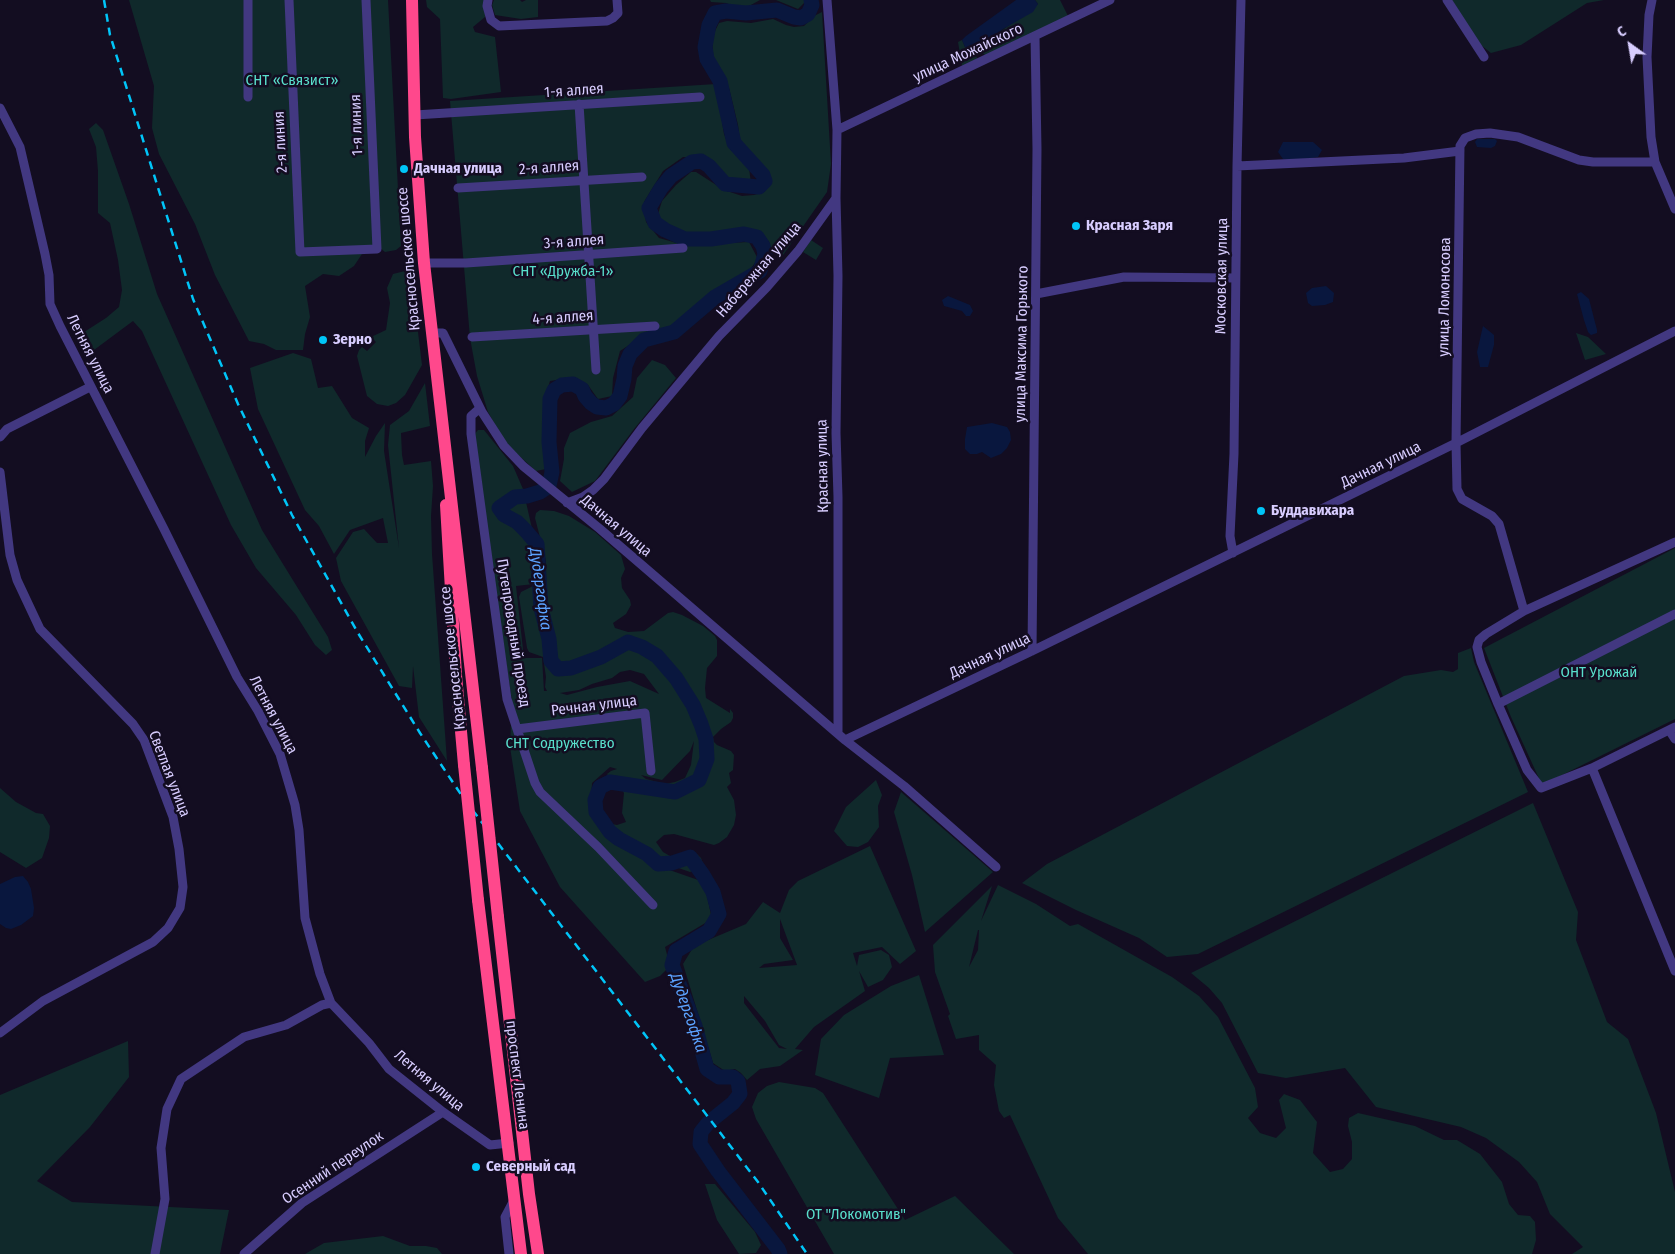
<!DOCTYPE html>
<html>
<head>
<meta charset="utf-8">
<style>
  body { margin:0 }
  #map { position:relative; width:1675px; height:1254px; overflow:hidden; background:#130d21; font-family:"Fira Sans Condensed",sans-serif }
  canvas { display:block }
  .north { position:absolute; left:1605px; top:20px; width:50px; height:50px; -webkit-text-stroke:4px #130d21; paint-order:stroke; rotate:328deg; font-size:14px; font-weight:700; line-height:20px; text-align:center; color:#d8cdff }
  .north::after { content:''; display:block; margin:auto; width:18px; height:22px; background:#d8cdff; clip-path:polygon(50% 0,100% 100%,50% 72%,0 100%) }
</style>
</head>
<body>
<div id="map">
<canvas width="1675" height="1254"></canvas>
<div class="north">С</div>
</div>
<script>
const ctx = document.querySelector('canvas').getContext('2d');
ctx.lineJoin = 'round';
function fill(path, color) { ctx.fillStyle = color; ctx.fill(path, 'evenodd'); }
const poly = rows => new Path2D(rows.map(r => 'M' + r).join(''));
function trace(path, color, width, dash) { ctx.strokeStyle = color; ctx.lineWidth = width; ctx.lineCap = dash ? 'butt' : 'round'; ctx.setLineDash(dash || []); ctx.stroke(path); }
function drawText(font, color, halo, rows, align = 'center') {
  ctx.font = font + ' "Fira Sans Condensed",sans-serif'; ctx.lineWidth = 5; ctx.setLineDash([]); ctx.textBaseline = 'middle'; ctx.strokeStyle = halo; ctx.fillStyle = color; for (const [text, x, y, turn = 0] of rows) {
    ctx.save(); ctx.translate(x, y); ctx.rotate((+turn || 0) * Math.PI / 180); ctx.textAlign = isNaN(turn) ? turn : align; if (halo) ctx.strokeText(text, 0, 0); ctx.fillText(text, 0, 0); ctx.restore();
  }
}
fill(poly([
  [129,0,388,0,401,246,396,250,385,252,379,247,362,254,354,266,339,276,323,274,305,286,310,317,305,334,303,350,276,350,264,344,249,341,215,275,195,224,159,154,152,128,154,86],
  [426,0,485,0,485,17,473,27,475,32,495,37,501,92,451,99,443,98,440,19,427,7],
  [494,0,520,0,522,2,526,0,538,0,538,17,521,19,495,15,492,5],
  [710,0,805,0,806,1,798,9,776,0,760,0,749,6,736,7,726,3,711,2],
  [1035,0,1060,0,1068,16,986,56,983,53,976,56,978,60,962,66,958,42,962,40,965,47,986,42,1038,4],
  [1452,0,1604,0,1587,3,1521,45,1491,53,1477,42],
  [822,12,831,164,827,192,781,258,772,253,769,242,764,236,752,229,738,228,701,237,687,236,671,231,658,222,658,214,662,201,676,185,691,172,696,172,724,190,742,196,754,195,764,192,768,186,768,178,757,160,746,153,740,142,738,125,729,88,712,58,713,35,719,23,727,21,751,23,773,19,786,25,794,27,804,26,814,16],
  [716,84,724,134,730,149,749,168,751,183,724,178,704,158,683,157,663,171,644,202,646,222,659,238,684,245,749,242,758,259,748,272,715,293,672,327,643,336,620,351,613,378,612,396,598,399,588,385,574,377,550,381,547,391,545,410,546,469,536,471,506,444,488,412,477,376,470,338,450,101],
  [96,123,103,130,129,204,157,294,262,530,328,637,332,650,326,655,315,645,296,615,256,568,231,525,142,331,133,321,94,350,84,348,81,334,106,318,119,307,122,290,118,260,110,223,98,213,98,171,96,147,89,129],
  [811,240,823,248,816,260,803,252],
  [405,271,411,274,422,365,405,395,396,403,388,406,377,404,367,396,357,356,359,350,362,347,367,351,376,342,371,337,386,330,390,303,387,288,393,274],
  [1576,333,1588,337,1606,354,1585,360],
  [293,353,311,359,318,388,332,386,352,418,369,428,365,441,365,457,376,436,385,423,384,451,399,548,388,445,390,425,409,411,425,383,430,426,401,433,402,455,404,465,431,461,433,486,431,516,432,554,447,761,419,717,413,666,412,688,399,686,341,581,336,558,353,532,364,529,377,543,388,543,383,518,350,530,334,554,319,526,305,510,258,409,250,368],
  [652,360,665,365,676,378,634,429,595,481,572,492,560,481,564,459,564,448,570,433,591,422,612,416,633,397,637,378],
  [478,430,484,430,513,466,523,489,536,546,534,584,516,586,524,658,542,658,544,691,547,691,545,687,546,677,543,657,529,652,527,648,519,597,521,592,543,581,545,576,546,561,535,518,536,513,540,510,554,511,569,516,595,532,621,555,625,569,621,578,622,588,630,600,631,605,626,614,613,623,615,628,628,632,644,631,668,613,673,612,682,615,703,626,715,636,717,640,717,656,707,668,705,688,706,698,730,713,730,709,733,713,733,718,731,722,721,729,713,737,714,742,717,745,731,751,734,755,733,770,729,773,731,783,727,787,734,800,736,815,734,825,727,837,719,843,714,845,674,834,664,835,656,842,663,852,670,856,697,854,701,858,704,866,695,871,690,872,661,862,639,850,610,829,612,824,617,825,626,822,622,813,624,793,618,784,610,779,607,774,611,771,617,769,610,767,592,783,591,806,604,829,620,842,658,866,704,882,712,919,665,947,670,966,660,976,645,982,560,887,520,811,510,747,512,701,471,438],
  [630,670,644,674,659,694,630,681,597,687,567,695,560,693,579,690,592,684,612,678,620,672],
  [694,741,691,765,685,778,675,782,665,784,646,779,641,775,662,780,690,751],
  [1675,548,1675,719,1542,785,1511,717,1484,648],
  [1471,648,1474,662,1528,792,1198,954,1167,957,1139,938,1076,910,1022,883,1047,864,1404,676,1441,670,1453,672,1458,669,1458,653],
  [876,780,882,795,878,806,879,827,868,842,858,847,847,846,834,831,846,807],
  [0,788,16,802,36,813,43,814,50,826,49,838,42,858,26,868,0,852],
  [901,792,993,872,925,932,912,875,894,812],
  [1533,803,1578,912,1576,940,1607,1022,1628,1039,1656,1113,1675,1192,1675,1254,1572,1254,1583,1247,1550,1214,1537,1182,1519,1162,1486,1138,1461,1127,1376,1107,1345,1068,1286,1078,1258,1073,1222,1003,1209,988,1191,973],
  [870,846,916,951,900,964,882,947,853,953,857,966,859,955,881,950,889,955,892,967,883,980,868,987,859,971,865,991,814,1027,795,1049,803,1050,780,1066,760,1069,747,1080,741,1073,735,1069,725,1071,713,1063,683,964,694,946,746,924,763,902,780,913,789,890,798,881],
  [780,919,797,965,759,968,764,964,793,960,780,938],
  [744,996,765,1021,779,1045,787,1049,779,1048,744,1003],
  [998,885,1036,904,1070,926,1078,924,1172,977,1199,996,1218,1017,1255,1088,1258,1107,1248,1118,1260,1133,1276,1138,1286,1128,1279,1100,1284,1094,1300,1100,1317,1122,1313,1153,1330,1172,1343,1169,1352,1159,1352,1142,1348,1126,1349,1118,1358,1113,1415,1126,1444,1140,1457,1140,1480,1154,1502,1182,1509,1204,1518,1215,1530,1216,1535,1222,1536,1240,1532,1254,1088,1254,1058,1218,1010,1115,1004,1118,999,1111,994,1085,996,1065,979,1050,979,1035,956,1039,948,1016,950,1014,935,972,933,945,992,886,981,921],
  [979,930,978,950,969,967,978,930],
  [919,975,944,1055,890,1058,879,1098,815,1075,821,1039,844,1015,891,986],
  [128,1041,129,1077,90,1127,37,1181,72,1202,229,1210,220,1254,0,1254,0,1095],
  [779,1082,815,1088,823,1093,905,1220,955,1196,1014,1254,834,1254,756,1119,752,1107,758,1093,767,1086],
  [705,1184,715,1184,755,1232,761,1245,756,1253,739,1254,717,1220],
  [383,1236,410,1246,426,1246,437,1248,442,1254,305,1254,324,1243]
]), '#10292b');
fill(poly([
  [1016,0,1035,0,1038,4,1033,12,1003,29,986,42,971,49,965,47,962,40,966,36],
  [1477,139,1495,139,1497,141,1495,146,1491,148,1477,147,1475,142],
  [1283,142,1313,142,1322,150,1318,157,1301,160,1283,159,1278,152],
  [1326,286,1334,293,1333,302,1325,305,1312,306,1308,303,1306,293,1312,288],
  [1581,292,1589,299,1597,330,1597,333,1591,335,1588,332,1584,320,1577,294],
  [948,296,970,305,973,311,970,316,966,316,962,311,944,306,942,300],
  [1483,326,1494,335,1494,345,1488,367,1480,367,1477,352],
  [992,423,1007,427,1010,432,1011,440,1007,448,1001,454,991,458,982,452,977,454,970,454,965,449,965,439,967,427],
  [23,876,28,882,31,889,34,908,33,916,21,925,11,929,6,928,0,924,0,884,15,877]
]), '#09173e');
trace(poly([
  [780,1254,778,1249,718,1171,700,1144,701,1132,708,1123,733,1103,740,1094,738,1081,733,1077,719,1077,707,1069,695,1026,672,965,676,951,709,931,719,914,713,892,703,875,690,857,672,863,658,864,647,854,619,839,610,832,596,812,595,800,600,787,610,782,675,792,699,780,707,759,706,739,701,724,693,705,676,678,657,656,642,647,628,642,601,657,571,668,558,669,551,661,549,639,541,608,537,544,526,531,517,522,504,515,499,508,515,497,527,496,540,492,549,486,552,472,549,442,550,399,554,390,562,385,573,384,582,389,585,396,591,403,597,407,606,408,614,404,620,396,624,379,625,366,630,354,644,340,674,332,715,297,760,271,765,254,763,246,757,237,744,234,711,239,685,239,665,230,655,223,649,208,661,188,671,176,692,162,701,161,709,166,725,184,759,187,765,181,763,175,734,143,720,81,707,59,705,47,709,25,715,13,726,11,746,13,777,10,794,17,801,18,808,14,812,5,811,0]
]), '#09173e', 15);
trace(poly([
  [248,0,248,97],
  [289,0,300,252,377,249,366,0],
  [488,0,487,6,491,20,499,26,607,21,613,18,618,13,617,0],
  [827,0,837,130,836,198,838,276,836,433,838,497,838,733],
  [1447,0,1484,57],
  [1652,0,1649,15,1647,57,1651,137,1655,162,1675,209],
  [579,104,596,370],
  [0,108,20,147,45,254,49,275,50,304,60,326,164,529,237,677,258,711,280,754,295,805,299,830,305,918,320,974,331,1003,369,1043,389,1069,443,1112,490,1145,509,1143],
  [415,115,700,97],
  [837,130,1110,0],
  [1237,166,1404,158,1460,151],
  [458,188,642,177],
  [424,263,466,263,683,248],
  [1036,294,1124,277,1235,278],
  [432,333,443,333,482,412,504,446,523,466,600,529,845,740,904,786,996,867],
  [472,337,655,326],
  [480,408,471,416,471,434,507,699,535,783,540,792,598,847,653,905],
  [0,437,7,429,90,387],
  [0,472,10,555,17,580,40,629,133,724,144,740,173,817,179,849,183,887,180,908,168,928,153,942,43,1001,0,1033],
  [567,503,583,497,593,490,604,479,642,428,719,336,767,287,798,251,836,198],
  [1675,542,1524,611,1486,634,1479,640,1477,647,1481,662,1498,704,1527,770,1541,788,1592,768,1675,727],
  [1233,553,1230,536,1234,454,1237,166,1241,0],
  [1524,611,1499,524,1492,516,1462,499,1457,489,1456,443,1460,146,1465,138,1476,134,1490,133,1518,137,1579,160,1593,162,1655,162],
  [1032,651,1037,149,1035,37],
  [1498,704,1675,614],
  [517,729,645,713,651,771],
  [1669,730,1675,739],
  [845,740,1032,651,1456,443,1675,331],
  [1592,768,1675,971],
  [155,1254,165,1199,161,1148,167,1109,181,1079,244,1037,286,1025,322,1005,331,1003],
  [244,1254,302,1203,443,1112],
  [509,1254,505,1217,514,1200]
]), '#423881', 9);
trace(poly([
  [412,0,415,137,424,263,482,768],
  [446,505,456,675,464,765],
  [478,900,521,1254],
  [498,917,529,1194,538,1254]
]), '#ff488c', 12);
trace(poly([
  [104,0,110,35,193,299,238,404,292,515,358,633,420,733,464,799,758,1182,807,1254]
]), '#00c5f8', 2.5, [8, 6]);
trace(poly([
  [464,765,478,900],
  [482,768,498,917]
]), '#ff488c', 12);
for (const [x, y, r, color] of [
  [404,169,5,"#00c5f8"],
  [1076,226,5,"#00c5f8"],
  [323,340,5,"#00c5f8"],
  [1261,511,5,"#00c5f8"],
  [476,1167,5,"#00c5f8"]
]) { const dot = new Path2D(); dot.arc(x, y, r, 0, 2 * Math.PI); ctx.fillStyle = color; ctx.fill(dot); trace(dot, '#130d21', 2); }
drawText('15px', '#d8cdff', '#130d21', [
  ["улица Можайского",968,53,-25],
  ["1-я аллея",574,91,-4],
  ["1-я линия",357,125,-92],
  ["2-я линия",281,142,-93],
  ["2-я аллея",549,168,-4],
  ["3-я аллея",574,242,-4],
  ["Красносельское шоссе",409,259,-95],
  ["Набережная улица",759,270,-49],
  ["Московская улица",1222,276,-89],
  ["улица Ломоносова",1445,297,-89],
  ["4-я аллея",563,318,-4],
  ["улица Максима Горького",1022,344,-89],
  ["Летняя улица",90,354,63],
  ["Дачная улица",1381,465,-26],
  ["Красная улица",823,466,-91],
  ["Дачная улица",616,526,40],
  ["Путепроводный проезд",513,633,81],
  ["Дачная улица",990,656,-25],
  ["Красносельское шоссе",453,658,-96],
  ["Речная улица",594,706,-7],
  ["Летняя улица",273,715,62],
  ["Светлая улица",169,774,69],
  ["проспект Ленина",517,1075,83],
  ["Летняя улица",429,1081,40],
  ["Осенний переулок",333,1168,-34]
]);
drawText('15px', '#59dfcc', '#130d21', [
  ["СНТ «Связист»",292,81],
  ["СНТ «Дружба-1»",563,272],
  ["ОНТ Урожай",1599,673],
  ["СНТ Содружество",560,744],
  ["ОТ \"Локомотив\"",856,1215]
]);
drawText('bold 15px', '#d8cdff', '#130d21', [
  ["Дачная улица",414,169],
  ["Красная Заря",1086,226],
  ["Зерно",333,340],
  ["Буддавихара",1271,511],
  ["Северный сад",486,1167]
], 'left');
drawText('italic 16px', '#5ba2ff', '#130d21', [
  ["Дудергофка",540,589,82],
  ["Дудергофка",688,1013,71]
]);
</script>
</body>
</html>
